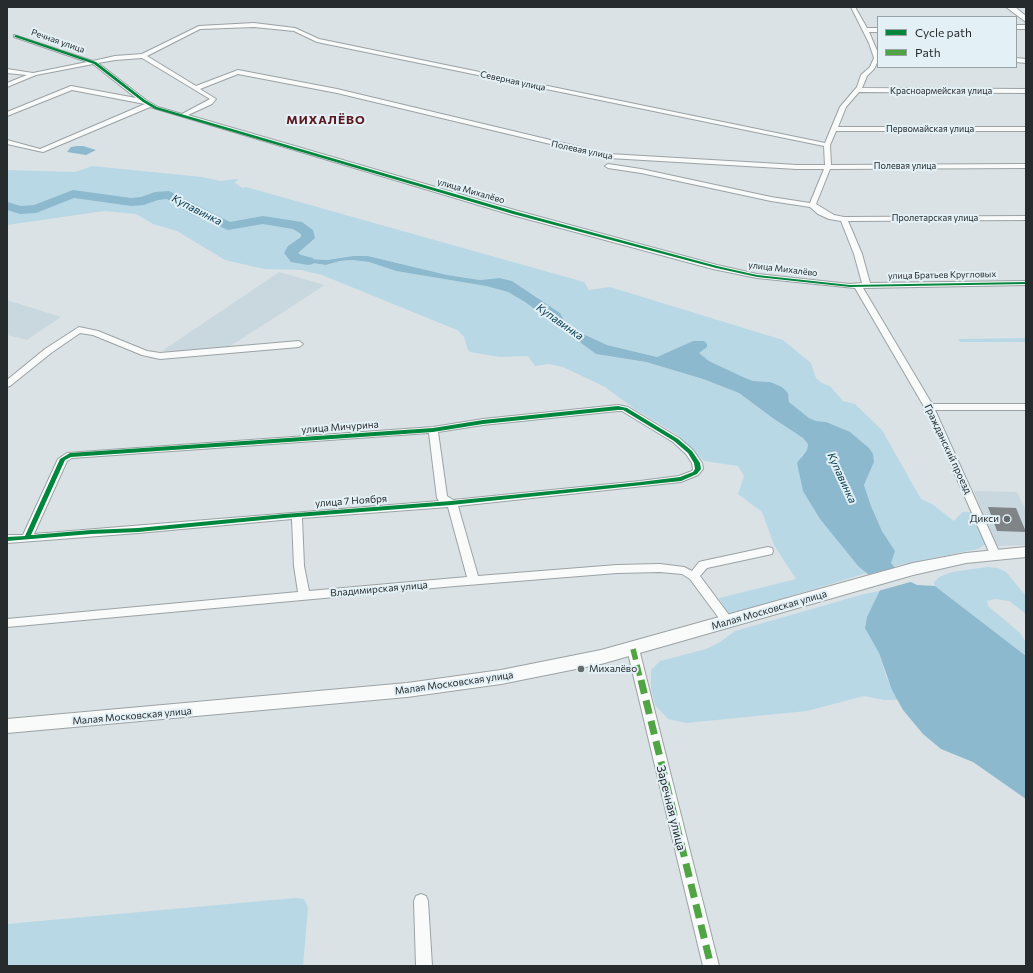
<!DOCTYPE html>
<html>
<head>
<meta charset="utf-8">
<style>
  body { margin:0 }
  #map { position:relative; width:1033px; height:973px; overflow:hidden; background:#dae2e5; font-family:Commissioner,sans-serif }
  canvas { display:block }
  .frame { position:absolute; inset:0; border:8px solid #262b2d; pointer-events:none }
  .legend { position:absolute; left:877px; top:16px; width:140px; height:52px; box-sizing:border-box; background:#e3f0f6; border:1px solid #97a1a6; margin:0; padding:5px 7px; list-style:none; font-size:12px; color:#262b2d }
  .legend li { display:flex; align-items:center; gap:8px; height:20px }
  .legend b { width:20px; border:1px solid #97a1a6 }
</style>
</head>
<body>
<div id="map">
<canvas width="1033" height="973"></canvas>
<div class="frame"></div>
<ul class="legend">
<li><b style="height:5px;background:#00873e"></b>Cycle path</li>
<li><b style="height:5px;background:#50a443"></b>Path</li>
</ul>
</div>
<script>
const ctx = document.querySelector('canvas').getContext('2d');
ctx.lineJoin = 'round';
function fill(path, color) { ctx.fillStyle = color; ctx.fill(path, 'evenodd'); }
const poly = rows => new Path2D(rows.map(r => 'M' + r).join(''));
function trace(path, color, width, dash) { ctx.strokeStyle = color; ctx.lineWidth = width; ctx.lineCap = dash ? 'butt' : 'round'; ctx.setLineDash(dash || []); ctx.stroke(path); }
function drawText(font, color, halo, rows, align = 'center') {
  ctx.font = font + ' Commissioner,sans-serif'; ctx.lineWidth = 4; ctx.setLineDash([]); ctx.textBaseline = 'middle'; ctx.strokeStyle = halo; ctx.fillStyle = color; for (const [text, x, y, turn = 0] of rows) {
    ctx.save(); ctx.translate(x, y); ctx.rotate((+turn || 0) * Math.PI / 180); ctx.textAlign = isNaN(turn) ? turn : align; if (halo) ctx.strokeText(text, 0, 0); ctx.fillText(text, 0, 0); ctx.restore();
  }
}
fill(poly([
  [279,272,325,285,229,347,189,351,162,351],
  [7,300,61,317,27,340,7,335],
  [974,491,1017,492,1026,511,1026,545,996,546]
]), '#c9d8df');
fill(poly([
  [92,166,202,177,220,181,236,179,239,180,234,182,242,188,246,187,584,282,589,290,610,287,783,340,811,363,816,378,822,383,830,386,843,401,855,404,882,430,921,499,932,504,954,521,962,512,974,512,987,543,978,549,894,566,890,563,895,551,882,531,871,506,864,485,874,462,826,422,816,421,809,418,789,402,788,393,770,382,753,381,743,377,709,361,698,353,693,341,657,357,607,345,568,327,560,313,512,281,500,278,480,280,447,275,368,256,353,256,327,260,307,259,299,255,297,249,288,256,299,261,326,265,340,261,352,260,369,262,396,271,486,286,508,292,525,302,596,354,646,362,703,379,739,393,774,419,803,438,808,444,807,450,801,456,820,519,858,566,867,573,728,615,719,598,796,579,774,545,762,512,738,494,744,476,738,466,704,461,675,433,636,410,605,387,563,367,549,364,535,366,528,356,500,357,470,352,468,350,464,337,457,330,322,275,301,270,264,269,225,260,177,231,153,224,136,214,104,211,7,225,7,170,75,172],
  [1026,338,1026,342,960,342,958,339],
  [987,567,998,568,1006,572,1026,596,1026,614,1009,601,995,599,987,601,988,606,1020,633,1026,642,1026,656,935,586,934,582,939,577,952,572],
  [880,591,867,617,865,627,879,653,886,676,898,700,884,700,864,696,807,711,686,723,668,719,655,705,651,689,651,670,660,661,706,649,720,642,735,631,864,594],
  [295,898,304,899,308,907,303,966,7,966,7,924]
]), '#b9d8e6');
fill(poly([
  [77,146,83,146,96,150,86,155,67,152,71,147],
  [294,248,300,255,307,259,327,260,353,256,368,256,447,275,480,280,500,278,512,281,560,313,568,327,607,345,657,357,693,341,704,341,707,344,707,347,699,353,709,361,743,377,753,381,770,382,782,387,788,393,789,402,809,418,816,421,826,422,850,432,869,448,873,454,874,462,864,485,871,506,882,531,895,551,891,563,905,579,917,585,935,586,1026,656,1026,799,973,762,941,749,923,734,903,710,892,690,879,653,865,628,867,617,881,588,880,584,858,566,820,519,803,491,797,463,807,450,808,444,803,438,774,419,739,393,703,379,646,362,596,354,525,302,508,292,486,286,396,271,369,262,352,260,340,261,326,265,299,261,285,253,287,250]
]), '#8cb9ce');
fill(poly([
  [897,567,906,578,914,581,878,591,879,585,866,575]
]), '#dae2e5');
fill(poly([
  [73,190,131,198,141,197,155,192,169,191,230,222,263,216,302,222,313,230,315,238,298,253,301,255,313,258,315,261,313,264,308,265,291,262,284,253,288,246,301,237,301,234,293,229,263,224,228,230,189,213,167,199,158,200,144,205,131,206,74,198,36,213,20,214,7,210,7,202,21,206,34,205,73,190]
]), '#8cb9ce');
fill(poly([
  [988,507,1016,508,1026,532,997,531]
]), '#7f8486');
const street = poly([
  [851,7,855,7,867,28,878,28,878,32,869,32,878,53,878,61,874,69,867,76,862,88,1026,89,1026,93,859,92,846,107,838,127,1026,127,1026,131,836,131,830,145,831,165,1026,164,1026,168,830,169,816,204,834,215,844,217,1026,216,1026,220,848,221,862,254,870,283,1026,281,1026,285,863,288,932,404,1026,404,1026,410,935,410,1000,554,995,558,990,554,929,415,855,288,757,278,713,269,512,215,150,107,43,152,7,144,7,140,40,149,145,104,72,90,7,116,7,112,71,86,136,98,93,64,36,75,7,87,7,83,27,75,7,73,7,69,33,73,87,62,14,37,14,35,93,61,115,56,142,54,199,26,254,23,295,28,319,39,825,143,840,107,857,87,861,75,870,67,874,58,869,43,851,7],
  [254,27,294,31,317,42,824,146,825,165,797,165,609,154,337,89,238,70,196,86,147,56,200,29,254,27],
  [142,58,210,99,182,114,158,107,146,100,98,63,115,60,142,58],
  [238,74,337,93,609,158,797,169,824,169,810,203,771,197,641,169,608,164,605,166,608,168,641,173,771,201,810,207,818,214,829,219,841,221,854,254,862,283,850,284,757,274,717,265,518,211,188,115,212,104,216,99,200,89,238,74],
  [1016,25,1026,25,1026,29,1016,29,1016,25],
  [1016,58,1026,59,1026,63,1016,62,1016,58],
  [79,327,98,331,147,351,160,353,299,341,303,344,299,347,160,359,142,355,93,335,80,333,51,353,10,386,7,387,7,380,45,349,79,327],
  [618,405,628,407,679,438,693,450,702,463,703,469,698,475,681,482,458,506,478,576,617,565,660,564,684,567,692,571,699,562,703,561,768,547,772,548,773,551,772,554,707,568,700,576,732,619,734,622,732,625,724,625,690,579,682,574,660,572,617,573,455,586,7,627,7,619,298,592,294,566,292,519,138,533,7,543,7,535,23,535,58,459,67,453,433,427,483,419,618,405],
  [618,411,622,411,673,442,686,454,692,463,693,469,692,471,679,476,640,481,453,500,447,496,438,432,483,425,618,411],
  [429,433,437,498,439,501,34,534,67,461,72,458,429,433],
  [448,507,467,577,309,591,304,566,302,518,448,507],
  [633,645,637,646,639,649,719,966,703,966,627,649,629,646,633,645],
  [421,894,426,896,428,901,432,966,416,966,414,901,416,896,421,894]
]);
const secondary = poly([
  [1006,7,1015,7,1026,16,1026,22,1006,7],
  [1026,547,1026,557,966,563,913,575,601,664,501,684,407,697,7,733,7,719,407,683,501,670,601,650,913,563,966,553,1026,547]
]);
trace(street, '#9ca2a4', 2);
trace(secondary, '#9ca2a4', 2);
fill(street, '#f9fbfb');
fill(secondary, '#f9fbfb');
trace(poly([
  [633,649,641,681]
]), '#50a443', 5.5, [11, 5.5]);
trace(poly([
  [641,680,711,966]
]), '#50a443', 7, [14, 7]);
fill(poly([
  [16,35,96,62,145,100,157,107,517,212,717,266,757,275,850,285,1026,282,1026,284,850,287,757,277,716,268,513,214,155,109,143,102,94,64,15,37,14,36,16,35],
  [618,406,627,408,678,439,692,451,700,463,701,469,697,474,681,481,451,505,284,518,138,532,91,534,7,541,7,537,25,536,60,459,70,453,433,428,483,420,618,406],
  [618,410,623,410,674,441,688,453,694,463,695,469,693,472,680,477,640,482,451,501,284,514,138,528,91,530,31,535,65,460,71,457,433,432,483,424,618,410]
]), '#00873e');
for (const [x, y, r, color] of [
  [1007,519,4,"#656b6d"],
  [581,669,4,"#656b6d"]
]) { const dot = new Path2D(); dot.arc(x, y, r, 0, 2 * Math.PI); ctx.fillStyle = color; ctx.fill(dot); trace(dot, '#e3f0f6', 1.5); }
drawText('9px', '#262b2d', '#e3f0f6', [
  ["Речная улица",58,41,19],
  ["Северная улица",513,81,12],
  ["Красноармейская улица",941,91],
  ["Первомайская улица",930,129],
  ["Полевая улица",582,150,12],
  ["Полевая улица",905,166],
  ["улица Михалёво",471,191,16],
  ["Пролетарская улица",935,218],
  ["улица Михалёво",783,269,7],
  ["улица Братьев Кругловых",942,275,-1]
]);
drawText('10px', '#262b2d', '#e3f0f6', [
  ["улица Мичурина",340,427,-4],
  ["Гражданский проезд",948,449,65],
  ["улица 7 Ноября",351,501,-4],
  ["Владимирская улица",379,589,-5],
  ["Малая Московская улица",769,610,-16],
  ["Малая Московская улица",454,683,-8],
  ["Малая Московская улица",132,716,-5]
]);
drawText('10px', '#262b2d', '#e3f0f6', [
  ["Дикси",999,519],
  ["Михалёво",589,669,"left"]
], 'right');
drawText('italic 11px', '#00374b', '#e3f0f6', [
  ["Купавинка",197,210,27],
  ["Купавинка",560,322,35],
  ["Купавинка",842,478,65]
]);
ctx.letterSpacing = '1px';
drawText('bold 12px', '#5c161e', '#e3f0f6', [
  ["МИХАЛЁВО",326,120]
]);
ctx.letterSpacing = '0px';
drawText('12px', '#262b2d', '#e3f0f6', [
  ["Заречная улица",671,808,76]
]);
</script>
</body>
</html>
